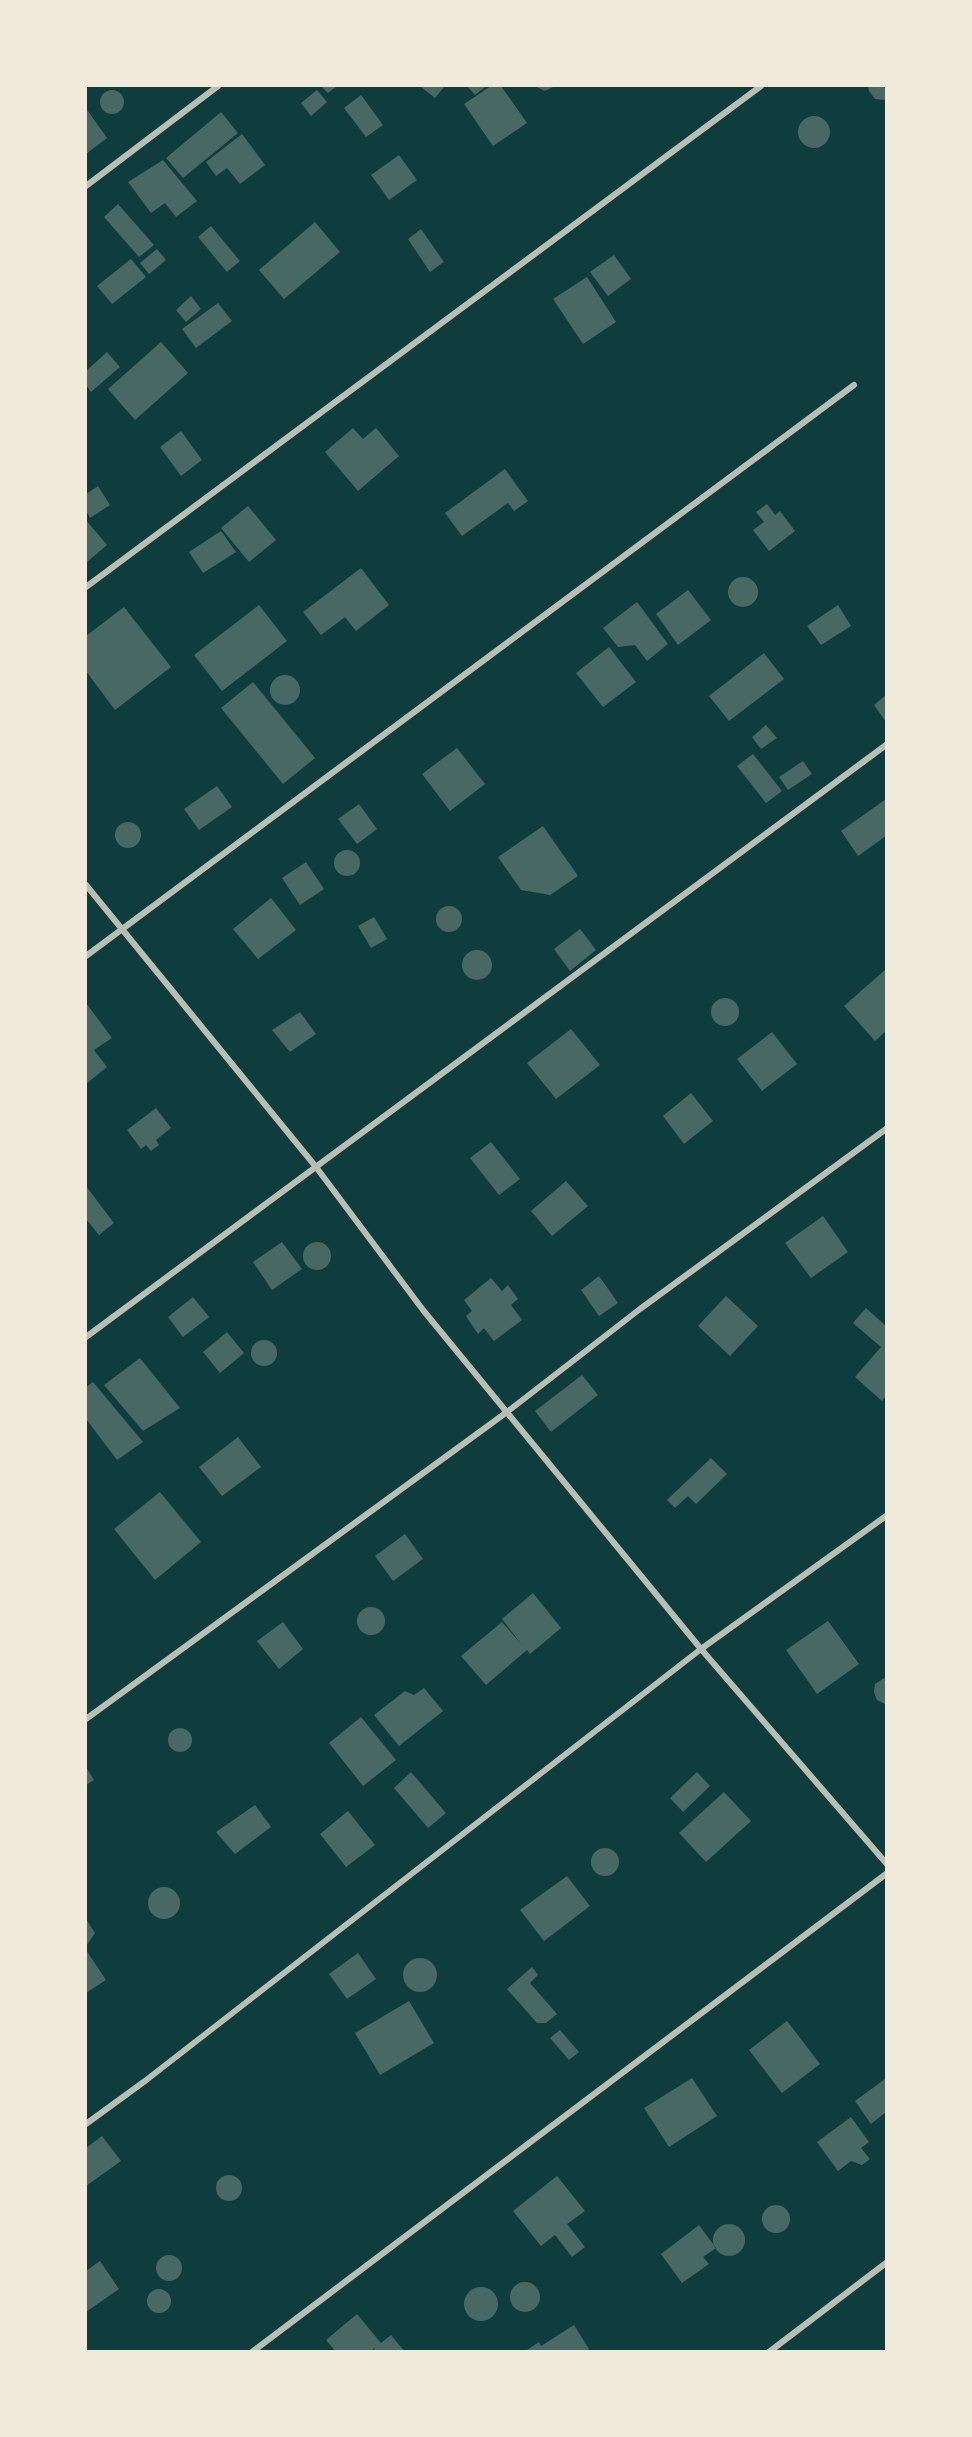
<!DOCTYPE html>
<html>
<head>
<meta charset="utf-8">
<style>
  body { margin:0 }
  #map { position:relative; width:972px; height:2437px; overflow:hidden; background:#0f3d3e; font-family:"Source Sans 3",sans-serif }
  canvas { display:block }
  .frame { position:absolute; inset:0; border:87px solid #f1e9da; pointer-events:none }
</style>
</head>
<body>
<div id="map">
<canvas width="972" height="2437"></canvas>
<div class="frame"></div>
</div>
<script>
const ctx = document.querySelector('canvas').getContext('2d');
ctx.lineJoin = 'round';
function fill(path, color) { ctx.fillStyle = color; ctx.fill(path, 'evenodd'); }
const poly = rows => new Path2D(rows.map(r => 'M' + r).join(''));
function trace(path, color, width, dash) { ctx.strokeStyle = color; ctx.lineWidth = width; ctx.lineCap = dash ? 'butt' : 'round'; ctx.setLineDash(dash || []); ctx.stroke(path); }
fill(poly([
  [321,86,337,86,328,93],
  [420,86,442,86,444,87,435,98],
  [467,86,483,86,485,87,475,95],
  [491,86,501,86,527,123,493,146,464,104],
  [535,86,555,86,545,91],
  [868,86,886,86,886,100,875,99,869,91],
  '100 102a12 12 0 1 1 24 0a12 12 0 1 1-24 0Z',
  [317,90,327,102,311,116,301,103],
  [361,95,383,125,366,137,344,108],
  [88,111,107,138,86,154,86,113],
  [221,112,238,133,183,178,166,158],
  '798 132a16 16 0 1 1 32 0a16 16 0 1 1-32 0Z',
  [242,134,265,165,240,184,227,168,216,176,206,162],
  [399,155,417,180,389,200,371,175],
  [163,160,197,201,176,217,165,203,151,213,128,182],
  [118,204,154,245,139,257,104,217],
  [315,222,340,252,284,299,259,270],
  [211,226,240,261,227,272,198,237],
  [421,229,444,262,430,272,408,239],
  [157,249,166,260,149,274,140,263],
  [614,255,631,279,608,296,590,272],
  [131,259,146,277,112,304,97,286],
  [587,277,616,322,583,344,553,299],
  [191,296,201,309,186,322,176,310],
  [218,303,232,321,196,348,182,329],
  [161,342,188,373,135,420,108,389],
  [107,352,120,367,91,392,86,385,86,371],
  [353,428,363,439,376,428,399,456,358,491,325,452],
  [181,431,202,460,181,476,160,447],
  [505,469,528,501,514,511,508,503,462,536,445,513],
  [98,486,110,505,90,518,86,510,86,494],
  [767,504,775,515,780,511,795,531,769,551,753,530,764,522,756,512],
  [248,506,276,540,249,562,221,528],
  [86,520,107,545,87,562,86,560],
  [221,531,236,552,203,573,189,552],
  [361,568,389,605,356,631,345,617,321,635,303,612],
  '728 592a15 15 0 1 1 30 0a15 15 0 1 1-30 0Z',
  [688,590,711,620,678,645,656,614],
  [637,602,668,644,647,661,635,645,618,647,603,628],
  [259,605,287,641,222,691,194,655],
  [838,605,851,626,821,645,807,626],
  [124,607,171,667,115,710,86,671,86,636],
  [609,647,636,682,603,707,576,673],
  [764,653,784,679,729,721,709,696],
  '270 690a15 15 0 1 1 30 0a15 15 0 1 1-30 0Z',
  [253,682,315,758,283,784,221,708],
  [886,695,886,722,874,705],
  [766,725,777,738,761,749,752,737],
  [457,748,485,784,450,811,422,774],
  [753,754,782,791,766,803,737,766],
  [803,761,812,774,788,790,779,777],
  [217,786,232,807,199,830,184,809],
  [886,799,886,836,858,856,841,831],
  [359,804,377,829,357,844,338,819],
  '115 835a13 13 0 1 1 26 0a13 13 0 1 1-26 0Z',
  [543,826,578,876,550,895,521,890,498,857],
  '334 863a13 13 0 1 1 26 0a13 13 0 1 1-26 0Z',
  [306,862,324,889,300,905,282,878],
  [271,898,296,930,258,959,233,929],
  '436 919a13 13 0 1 1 26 0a13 13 0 1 1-26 0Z',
  [374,917,387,939,371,948,358,926],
  [580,929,596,950,570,971,554,949],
  '462 965a15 15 0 1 1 30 0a15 15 0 1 1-30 0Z',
  [886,969,886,1031,875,1041,844,1006],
  '711 1012a14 14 0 1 1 28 0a14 14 0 1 1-28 0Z',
  [86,1003,112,1038,94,1050,107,1067,86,1084],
  [300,1012,316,1034,290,1052,272,1030],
  [571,1029,600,1065,556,1099,527,1063],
  [772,1032,797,1064,762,1091,737,1059],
  [691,1093,713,1121,684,1144,663,1116],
  [156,1108,171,1128,156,1140,159,1145,151,1151,146,1145,141,1149,127,1130],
  [491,1142,520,1179,499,1195,470,1158],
  [566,1181,588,1206,552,1236,531,1211],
  [86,1186,114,1223,99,1235,86,1219],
  [823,1216,848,1252,811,1278,785,1243],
  '303 1256a14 14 0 1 1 28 0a14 14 0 1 1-28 0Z',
  [282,1242,302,1269,272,1290,253,1262],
  [599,1276,618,1303,599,1316,581,1290],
  [491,1278,502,1291,508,1285,518,1299,511,1305,522,1320,494,1341,484,1328,478,1334,466,1316,472,1311,464,1300],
  [726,1296,758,1326,730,1356,698,1326],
  [193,1297,209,1317,183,1337,168,1317],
  [866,1308,886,1326,886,1396,882,1401,855,1377,881,1347,853,1323],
  [227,1332,244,1353,220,1373,203,1352],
  '251 1353a13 13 0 1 1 26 0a13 13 0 1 1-26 0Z',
  [140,1358,180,1408,143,1431,104,1385],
  [582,1375,598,1395,551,1432,535,1411],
  [93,1382,143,1442,117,1460,86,1419,86,1387],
  [238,1437,261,1467,222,1496,199,1467],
  [711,1458,727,1474,696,1504,688,1496,675,1508,667,1500],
  [160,1492,201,1542,155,1580,114,1529],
  [405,1534,423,1559,393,1581,375,1556],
  [533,1593,561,1628,530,1654,527,1650,486,1685,461,1656,502,1622,522,1645,502,1619],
  '357 1621a14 14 0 1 1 28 0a14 14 0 1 1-28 0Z',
  [828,1621,859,1664,817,1694,786,1650],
  [283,1622,303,1649,279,1669,257,1641],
  [886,1677,886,1704,885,1704,877,1700,874,1692,875,1684],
  [424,1688,443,1711,399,1746,374,1715,405,1691,414,1695],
  [361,1717,396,1760,363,1786,329,1743],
  '168 1740a12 12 0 1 1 24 0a12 12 0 1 1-24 0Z',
  [86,1767,94,1780,86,1785],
  [411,1772,446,1813,428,1828,394,1788],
  [697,1772,710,1786,683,1812,670,1798],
  [724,1792,751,1821,706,1862,679,1833],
  [255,1805,271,1827,235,1854,216,1832],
  [348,1811,375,1845,346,1867,320,1834],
  '591 1862a14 14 0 1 1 28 0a14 14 0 1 1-28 0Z',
  [567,1876,590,1906,544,1941,520,1910],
  '148 1903a16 16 0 1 1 32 0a16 16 0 1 1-32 0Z',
  [86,1919,95,1933,86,1946],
  [86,1950,106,1980,86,1993],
  [358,1953,376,1979,347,1999,329,1974],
  '403 1975a17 17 0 1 1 34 0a17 17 0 1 1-34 0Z',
  [532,1967,538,1975,530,1983,557,2014,546,2023,537,2023,507,1989],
  [409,2001,434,2043,380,2075,355,2033],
  [787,2021,820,2064,782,2093,749,2050],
  [560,2030,579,2052,569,2060,550,2038],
  [692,2078,717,2116,669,2147,644,2108],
  [885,2079,886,2082,886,2112,871,2124,855,2101],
  [851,2117,869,2142,861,2148,870,2159,862,2165,851,2161,838,2171,817,2142],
  [102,2136,121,2161,86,2186,86,2148],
  '216 2188a13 13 0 1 1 26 0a13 13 0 1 1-26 0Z',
  [557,2176,585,2211,567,2224,585,2247,572,2257,555,2235,541,2246,513,2211],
  '762 2219a14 14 0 1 1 28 0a14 14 0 1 1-28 0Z',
  '713 2240a16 16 0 1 1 32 0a16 16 0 1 1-32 0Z',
  [699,2225,716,2248,703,2257,709,2264,682,2283,661,2254],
  '156 2268a13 13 0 1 1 26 0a13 13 0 1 1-26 0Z',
  [100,2261,119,2289,86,2312,86,2271],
  '510 2297a15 15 0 1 1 30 0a15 15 0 1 1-30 0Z',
  '464 2304a17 17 0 1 1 34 0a17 17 0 1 1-34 0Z',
  '147 2301a12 12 0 1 1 24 0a12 12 0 1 1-24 0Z',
  [357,2314,381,2343,391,2335,405,2352,372,2352,376,2347,370,2352,336,2352,326,2340],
  [574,2325,589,2349,585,2352,524,2352,539,2342,541,2346]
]), '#486865');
trace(poly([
  [86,186,218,86],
  [86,587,761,86],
  [86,885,316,1167,423,1310,701,1649,886,1863],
  [86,956,854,385],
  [86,1337,886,745],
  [86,1719,507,1412,640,1309,886,1129],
  [86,2124,145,2081,701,1649,886,1516],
  [252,2352,886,1874],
  [769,2352,886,2263]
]), '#b8beb3', 6);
</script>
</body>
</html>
